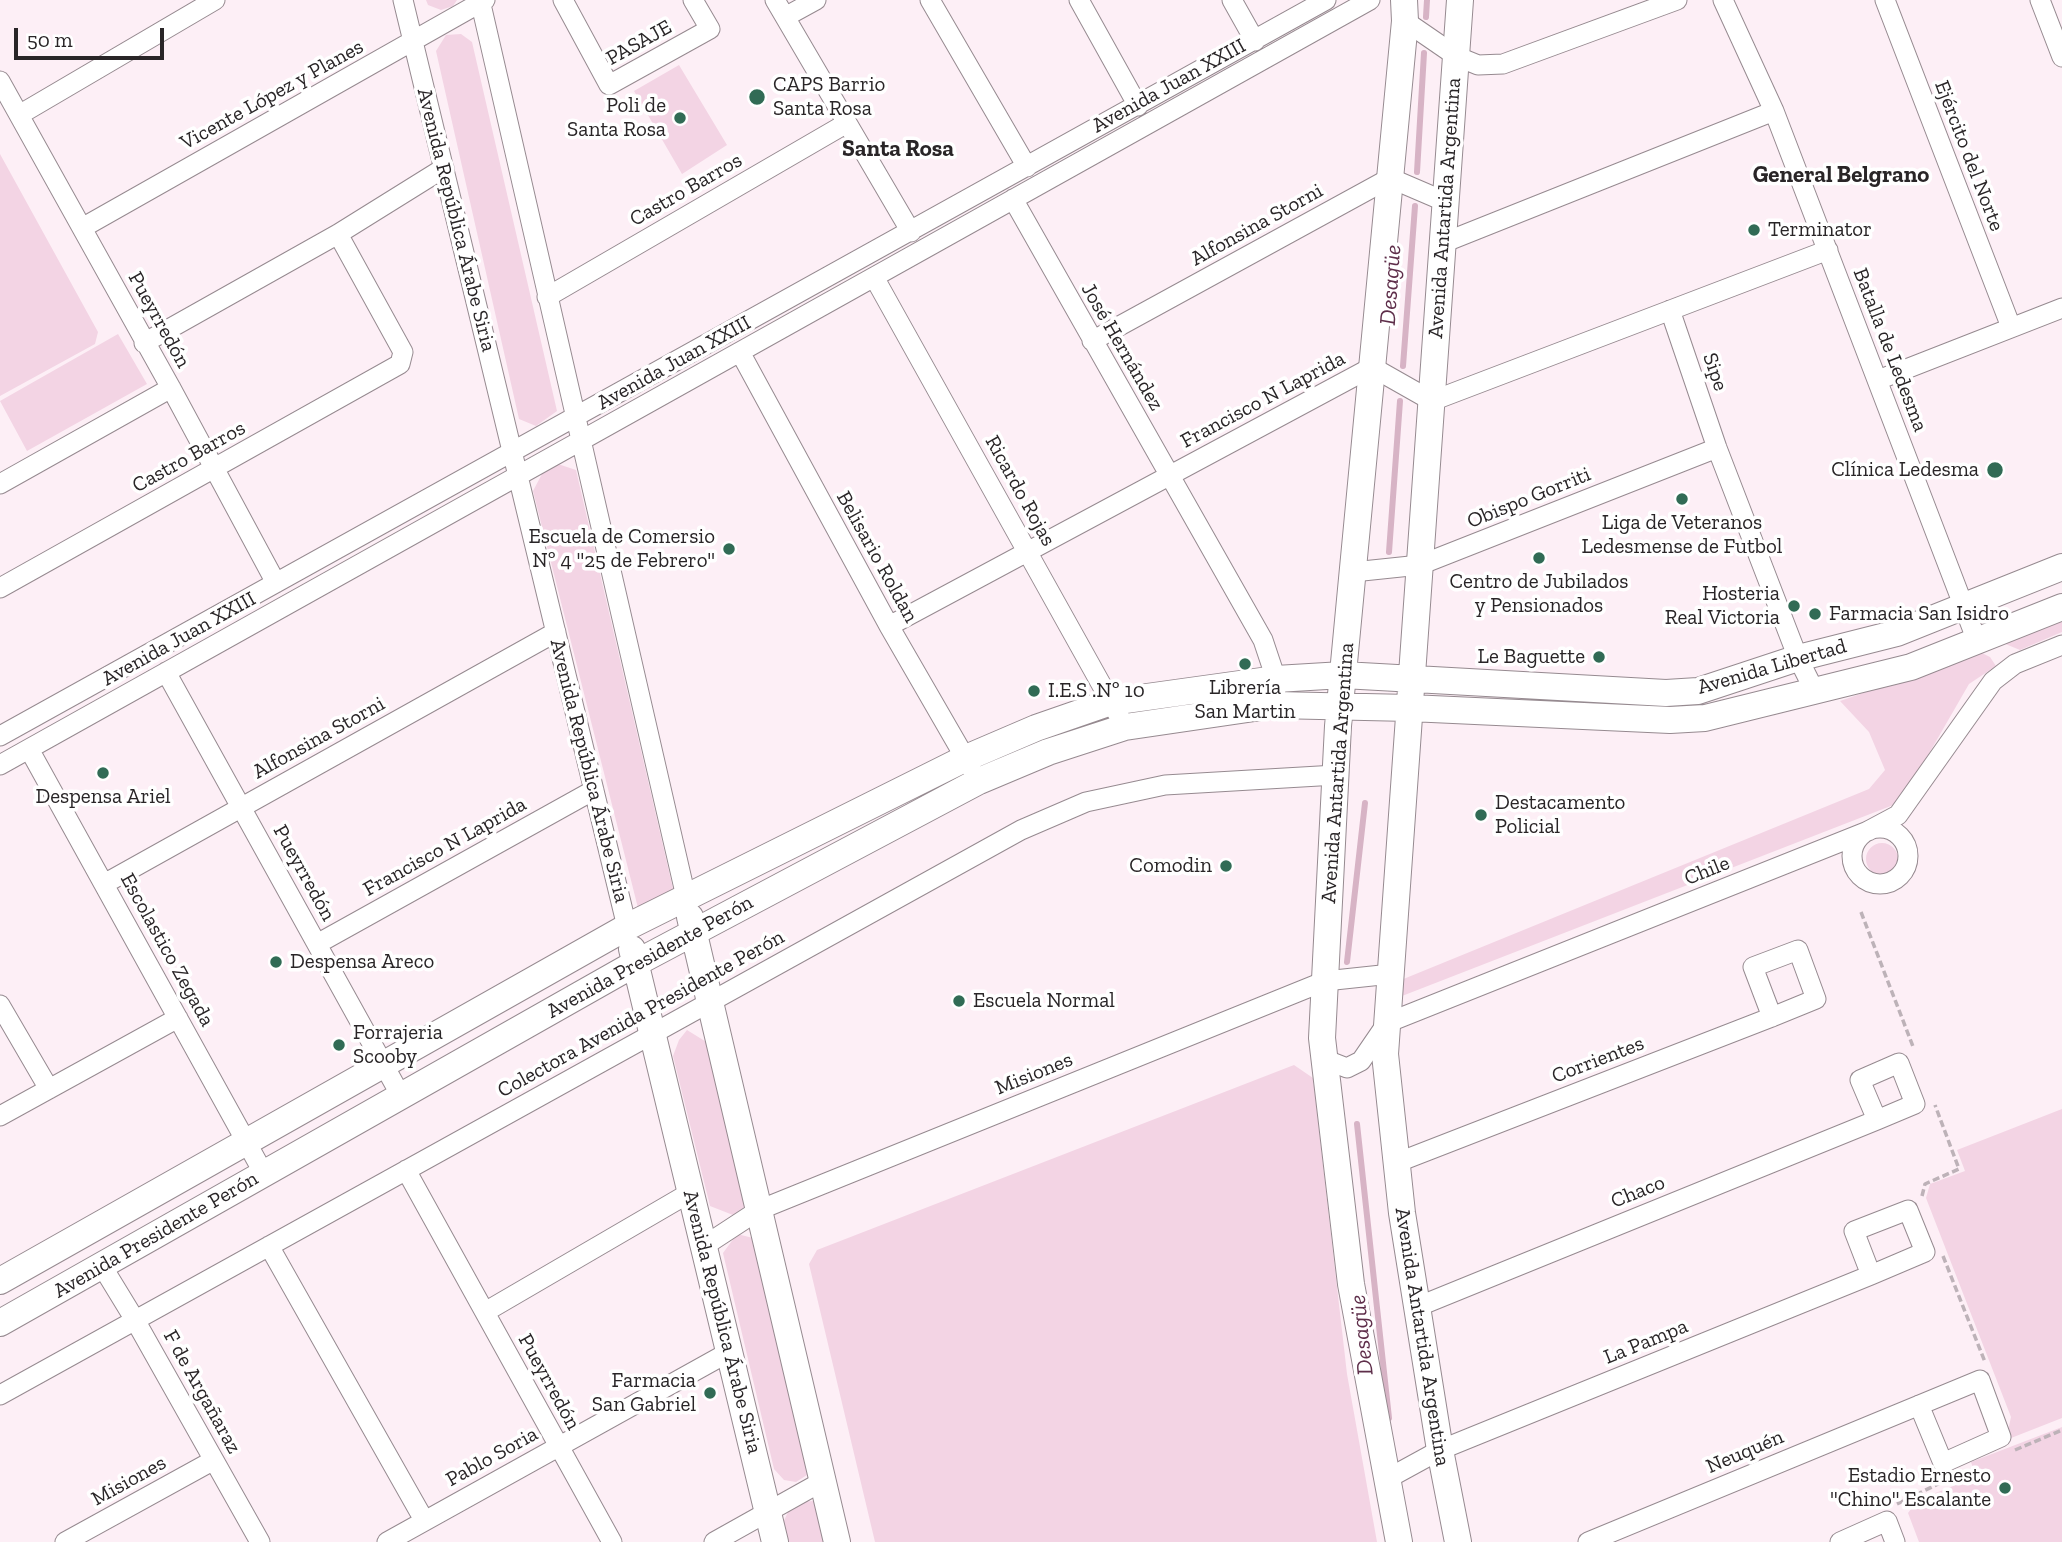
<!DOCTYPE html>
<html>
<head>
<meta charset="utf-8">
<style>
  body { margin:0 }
  #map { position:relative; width:2062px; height:1542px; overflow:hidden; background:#fdeff6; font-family:"Zilla Slab",serif }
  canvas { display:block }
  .scale { position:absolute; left:14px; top:28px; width:150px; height:32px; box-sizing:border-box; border:4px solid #292527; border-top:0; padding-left:9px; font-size:21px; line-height:24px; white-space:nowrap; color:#292527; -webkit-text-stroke:5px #fff; paint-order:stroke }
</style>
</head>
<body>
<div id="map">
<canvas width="2062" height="1542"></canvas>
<div class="scale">50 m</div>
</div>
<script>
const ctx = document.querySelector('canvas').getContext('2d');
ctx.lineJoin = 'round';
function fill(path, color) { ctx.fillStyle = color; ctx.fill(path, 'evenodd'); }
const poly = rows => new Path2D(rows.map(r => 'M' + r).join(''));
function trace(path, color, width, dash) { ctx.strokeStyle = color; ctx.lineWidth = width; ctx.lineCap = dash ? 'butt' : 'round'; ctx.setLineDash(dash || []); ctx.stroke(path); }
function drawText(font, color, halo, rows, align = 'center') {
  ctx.font = font + ' "Zilla Slab",serif'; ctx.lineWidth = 7; ctx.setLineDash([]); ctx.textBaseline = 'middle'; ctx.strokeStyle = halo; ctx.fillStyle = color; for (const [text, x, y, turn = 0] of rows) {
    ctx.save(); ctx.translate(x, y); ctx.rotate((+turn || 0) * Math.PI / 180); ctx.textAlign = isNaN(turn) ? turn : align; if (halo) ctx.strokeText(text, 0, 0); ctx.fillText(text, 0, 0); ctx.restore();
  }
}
fill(poly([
  [426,0,457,0,453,6,441,10,428,5],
  [461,34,472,42,557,411,536,426,519,419,436,51,446,35],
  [679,65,727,145,682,174,634,91],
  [0,154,98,332,95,344,0,396],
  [118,334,147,384,27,451,0,401],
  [558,464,576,470,674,893,638,908,533,491,543,472],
  [2062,617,2062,632,2020,650,2003,643],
  [1974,649,1990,657,1996,666,1969,684,1901,802,1402,996,1401,980,1869,789,1885,770,1869,732,1840,701,1904,679],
  '1866 859a16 16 0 1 1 32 0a16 16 0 1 1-32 0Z',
  [687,1030,708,1043,749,1198,743,1208,733,1215,710,1206,673,1056,679,1040],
  [1294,1065,1313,1078,1347,1374,1377,1542,875,1542,809,1264,817,1250],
  [2062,1109,2062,1418,2006,1440,2011,1417,1926,1198,1930,1184,1965,1171,1957,1150],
  [737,1234,757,1239,811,1459,807,1475,796,1482,784,1480,774,1469,723,1253],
  [2062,1427,2062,1542,1919,1542,1908,1513,1918,1500,1976,1477,1971,1462],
  [813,1501,823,1512,830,1542,786,1542,782,1525,788,1512,800,1502]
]), '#f3d4e4');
trace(poly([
  [1426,17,1427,0],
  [1417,172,1424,53],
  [1403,366,1415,206],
  [1389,552,1400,401],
  [1347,962,1365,803],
  [1357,1124,1389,1418]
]), '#d7b3c5', 6);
const street = poly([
  [403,0,627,927],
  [480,0,686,897],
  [563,0,609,85,710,29,693,0],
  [775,0,911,232],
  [930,0,1027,167],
  [1079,0,1138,106],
  [1232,0,1255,41],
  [1723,0,1774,111,1977,641],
  [1885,0,2011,327],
  [2040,0,2062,57],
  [785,17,816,0],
  [1405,21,1456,56,1478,65,1503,64,1677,0],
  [0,81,171,388,276,583],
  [19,115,215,0],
  [1013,199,1263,640,1276,679,1276,690],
  [82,228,485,0],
  [1443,243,1774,111],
  [874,277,1125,727],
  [547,297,847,123],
  [1670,310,1717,448,1798,658,1815,692],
  [1092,341,1390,178,1446,202],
  [144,343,338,234,444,168],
  [740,352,889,626,971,768],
  [1878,380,2062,308],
  [0,484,171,388],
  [1353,572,1420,565,1717,448],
  [0,588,400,364,403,352,338,234],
  [889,626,1372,367,1432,401,1828,250],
  [166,672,401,1096],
  [0,736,1326,0],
  [29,749,264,1174],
  [0,765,1370,0],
  '1852 856a28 28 0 1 1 56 0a28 28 0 1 1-56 0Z',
  [104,884,556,632],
  [317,944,594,790],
  [0,1005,49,1089],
  [1324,1059,1347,1068,1361,1061,1387,1023,1868,831,1898,815,1993,681,2015,664,2062,645],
  [0,1116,178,1018],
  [1396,1163,1772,1017,1816,999,1798,950,1753,967,1772,1017],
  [406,1170,612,1542],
  [269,1246,424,1520],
  [704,1246,759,1210,1325,981,1391,974],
  [102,1266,135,1320,260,1542],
  [1417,1307,1877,1120,1915,1104,1899,1063,1860,1080,1877,1120],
  [485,1312,691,1192],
  [0,1395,1021,830,1086,802,1165,785,1336,775],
  [1387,1479,1440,1450,1871,1275,1925,1252,1908,1210,1854,1231,1871,1275],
  [65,1542,214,1460],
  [387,1542,729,1352],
  [714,1542,823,1481],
  [1588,1542,1980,1380,2001,1437,1943,1463,1919,1405],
  [1840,1542,1887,1521,1895,1542]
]);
const secondary = poly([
  [690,917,837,1542],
  [632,949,775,1542],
  [0,1281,627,927,966,758,1036,728,1111,702,1276,679,1343,675,1666,693,1698,691,1798,658,1897,633,2062,567],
  [0,1323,636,963,979,781,1048,752,1125,727,1275,705,1410,708,1670,720,1705,718,1911,667,2062,607],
  [1399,1542,1351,1284,1322,1038,1338,726,1405,21,1404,0],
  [1458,1542,1440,1450,1402,1213,1385,1054,1460,0]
]);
trace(street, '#968a90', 21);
trace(secondary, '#968a90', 28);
trace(poly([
  [1861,912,1914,1049],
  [1922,1196,1925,1184,1959,1169,1935,1105],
  [1943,1256,1985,1362],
  [2015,1450,2062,1430],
  [1897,1504,1940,1483]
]), '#bdb2b8', 3.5, [7, 3.5]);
trace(street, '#fff', 19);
trace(secondary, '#fff', 26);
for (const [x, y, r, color] of [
  [757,97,9,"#316b55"],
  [680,118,7,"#316b55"],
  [1754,230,7,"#316b55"],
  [1995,470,9,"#316b55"],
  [1682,499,7,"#316b55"],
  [729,549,7,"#316b55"],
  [1539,558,7,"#316b55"],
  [1794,606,7,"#316b55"],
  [1815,614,7,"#316b55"],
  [1599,657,7,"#316b55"],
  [1245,664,7,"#316b55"],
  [1034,691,7,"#316b55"],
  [103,773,7,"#316b55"],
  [1481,815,7,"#316b55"],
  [1226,866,7,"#316b55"],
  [276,962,7,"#316b55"],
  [959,1001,7,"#316b55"],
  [339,1045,7,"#316b55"],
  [710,1393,7,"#316b55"],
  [2005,1488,7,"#316b55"]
]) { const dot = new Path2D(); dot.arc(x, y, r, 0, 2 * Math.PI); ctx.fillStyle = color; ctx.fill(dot); trace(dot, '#fff', 2.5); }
drawText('21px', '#292527', '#fff', [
  ["PASAJE",639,43,-29],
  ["Avenida Juan XXIII",1169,86,-29],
  ["Vicente López y Planes",272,95,-29],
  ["Ejército del Norte",1969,156,69],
  ["Castro Barros",686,190,-30],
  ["Avenida Antartida Argentina",1445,208,-86],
  ["Avenida República Árabe Siria",456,220,76],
  ["Alfonsina Storni",1257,225,-29],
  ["Pueyrredón",159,320,61],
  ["José Hernández",1122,347,60],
  ["Batalla de Ledesma",1890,350,69],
  ["Avenida Juan XXIII",674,363,-29],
  ["Sipe",1715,372,71],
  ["Francisco N Laprida",1263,400,-28],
  ["Castro Barros",189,457,-29],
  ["Ricardo Rojas",1020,491,61],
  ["Obispo Gorriti",1529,498,-22],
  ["Belisario Roldan",877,557,61],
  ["Avenida Juan XXIII",179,639,-29],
  ["Avenida Libertad",1772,667,-16],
  ["Alfonsina Storni",319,738,-29],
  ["Avenida República Árabe Siria",589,771,76],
  ["Avenida Antartida Argentina",1338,773,-86],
  ["Francisco N Laprida",445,847,-29],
  ["Chile",1707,871,-22],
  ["Pueyrredón",304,873,61],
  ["Escolastico Zegada",167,950,61],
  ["Avenida Presidente Perón",650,957,-29],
  ["Colectora Avenida Presidente Perón",641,1014,-29],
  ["Corrientes",1598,1060,-21],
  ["Misiones",1034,1074,-22],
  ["Chaco",1638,1192,-22],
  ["Avenida Presidente Perón",156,1235,-30],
  ["Avenida República Árabe Siria",722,1322,76],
  ["Avenida Antartida Argentina",1422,1337,81],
  ["La Pampa",1646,1342,-22],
  ["Pueyrredón",549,1382,61],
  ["F de Argañaraz",202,1392,61],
  ["Neuquén",1745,1452,-23],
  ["Pablo Soria",492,1457,-29],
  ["Misiones",129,1481,-29]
]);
drawText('21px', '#292527', '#fff', [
  ["CAPS Barrio",773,85],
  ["Santa Rosa",773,109],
  ["Poli de",666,106,"right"],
  ["Santa Rosa",666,130,"right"],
  ["Terminator",1768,230],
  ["Clínica Ledesma",1979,470,"right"],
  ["Liga de Veteranos",1682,523,"center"],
  ["Ledesmense de Futbol",1682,547,"center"],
  ["Escuela de Comersio",715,537,"right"],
  ["Nº 4 \"25 de Febrero\"",715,561,"right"],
  ["Centro de Jubilados",1539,582,"center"],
  ["y Pensionados",1539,606,"center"],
  ["Hosteria",1780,594,"right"],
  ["Real Victoria",1780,618,"right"],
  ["Farmacia San Isidro",1829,614],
  ["Le Baguette",1585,657,"right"],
  ["Librería",1245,688,"center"],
  ["San Martin",1245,712,"center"],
  ["I.E.S .Nº 10",1048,691],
  ["Despensa Ariel",103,797,"center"],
  ["Destacamento",1495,803],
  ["Policial",1495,827],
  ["Comodin",1212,866,"right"],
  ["Despensa Areco",290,962],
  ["Escuela Normal",973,1001],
  ["Forrajeria",353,1033],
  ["Scooby",353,1057],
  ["Farmacia",696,1381,"right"],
  ["San Gabriel",696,1405,"right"],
  ["Estadio Ernesto",1991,1476,"right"],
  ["\"Chino\" Escalante",1991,1500,"right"]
], 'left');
drawText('bold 23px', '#292527', '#fff', [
  ["Santa Rosa",898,149],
  ["General Belgrano",1841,175]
]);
drawText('italic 23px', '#5e2e4a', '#fff', [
  ["Desagüe",1391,285,-86],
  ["Desagüe",1362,1335,-96]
]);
</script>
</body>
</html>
